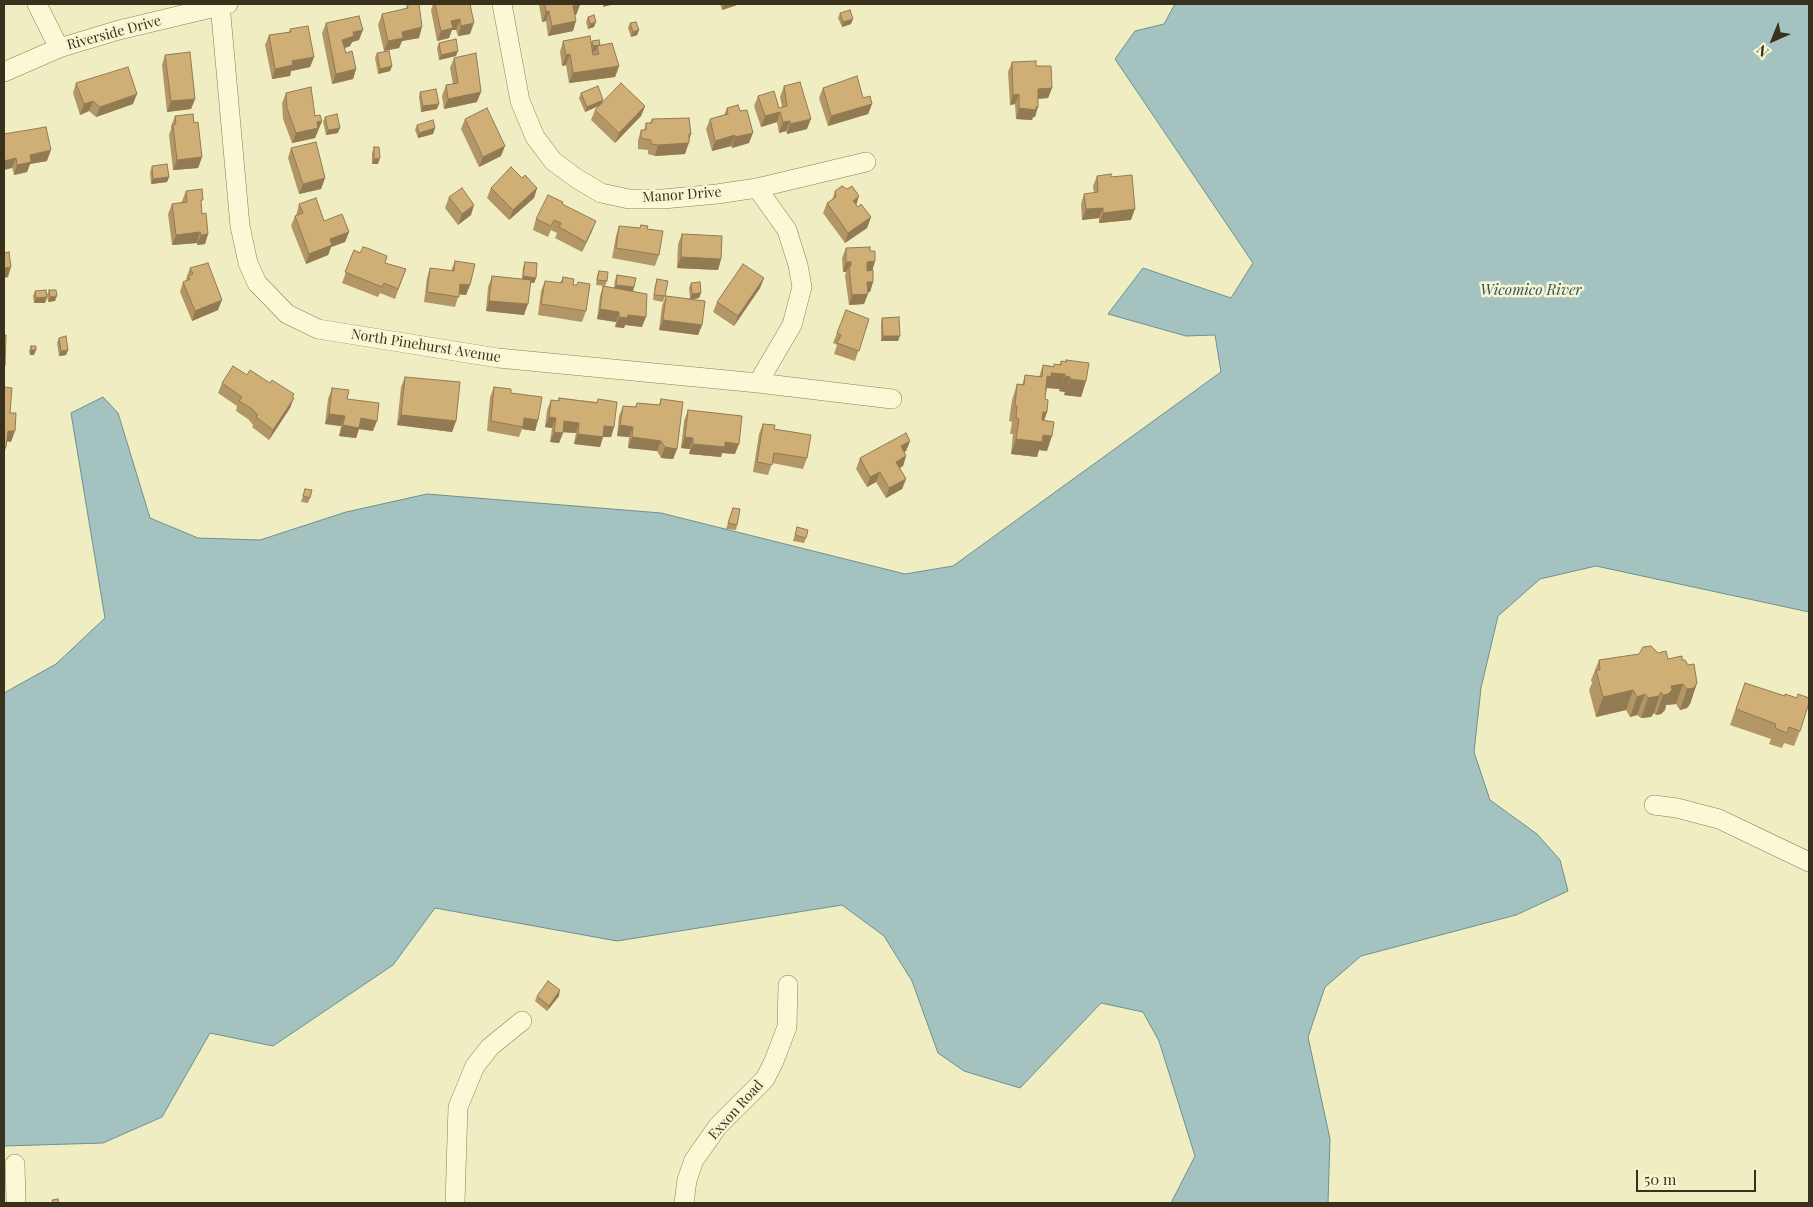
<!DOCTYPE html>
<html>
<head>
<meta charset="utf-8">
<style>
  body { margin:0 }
  #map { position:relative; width:1813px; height:1207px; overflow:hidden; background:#f0edc2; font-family:"Playfair Display",serif }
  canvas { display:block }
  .frame { position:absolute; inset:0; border:5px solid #3a311d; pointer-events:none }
  .north { position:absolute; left:1748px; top:15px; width:50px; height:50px; -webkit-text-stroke:4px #f7f5d2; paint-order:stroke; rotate:224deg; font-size:14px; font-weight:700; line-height:20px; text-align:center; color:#3a311d }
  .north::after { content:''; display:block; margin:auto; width:18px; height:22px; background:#3a311d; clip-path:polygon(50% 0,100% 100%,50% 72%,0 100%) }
  .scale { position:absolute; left:1636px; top:1170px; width:120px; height:22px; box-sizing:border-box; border:2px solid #3a311d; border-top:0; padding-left:6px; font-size:15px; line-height:18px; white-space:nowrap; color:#3a311d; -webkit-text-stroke:4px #f7f5d2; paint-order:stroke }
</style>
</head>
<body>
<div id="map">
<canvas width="1813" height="1207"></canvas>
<div class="frame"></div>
<div class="north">N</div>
<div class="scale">50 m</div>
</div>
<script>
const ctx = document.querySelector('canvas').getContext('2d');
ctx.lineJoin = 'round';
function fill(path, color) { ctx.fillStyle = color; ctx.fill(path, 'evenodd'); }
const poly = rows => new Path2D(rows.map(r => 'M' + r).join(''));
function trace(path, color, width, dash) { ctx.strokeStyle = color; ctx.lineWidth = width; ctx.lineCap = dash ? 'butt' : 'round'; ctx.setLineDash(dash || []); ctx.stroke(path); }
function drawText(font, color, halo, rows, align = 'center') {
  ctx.font = font + ' "Playfair Display",serif'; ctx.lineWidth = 5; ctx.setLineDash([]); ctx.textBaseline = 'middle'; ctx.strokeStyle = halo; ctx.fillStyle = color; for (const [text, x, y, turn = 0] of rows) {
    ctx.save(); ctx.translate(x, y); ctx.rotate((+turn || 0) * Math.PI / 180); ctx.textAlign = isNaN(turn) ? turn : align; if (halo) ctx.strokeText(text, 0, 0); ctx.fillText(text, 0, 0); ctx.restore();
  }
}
const water = poly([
  [1175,4,1809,4,1809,612,1596,566,1540,579,1498,616,1481,688,1474,752,1490,800,1537,834,1560,860,1568,891,1516,915,1361,956,1325,987,1308,1037,1330,1139,1328,1203,1171,1203,1195,1156,1159,1041,1143,1012,1101,1003,1020,1088,964,1071,938,1053,912,981,884,936,842,905,617,941,435,908,393,965,273,1046,210,1033,162,1117,103,1143,4,1146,4,693,56,664,105,618,71,413,103,397,118,413,150,518,198,538,260,540,346,512,427,494,661,513,905,574,953,566,1221,372,1215,335,1186,336,1108,314,1143,268,1231,298,1253,263,1115,59,1135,31,1164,24,1175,4]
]);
fill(water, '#a4c3c0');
trace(water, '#6b9190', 1);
const minor = poly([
  [37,4,59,48],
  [220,4,240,226,248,263,257,283,287,314,318,329,498,358,758,383,892,399],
  [502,4,520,101,535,137,553,161,576,178,601,193,629,199,663,199,717,194,757,188,866,162],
  [4,72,59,48,119,30,228,4],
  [757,188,787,230,798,265,802,287,792,325,758,383],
  [1654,805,1677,808,1719,819,1809,862],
  [15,1164,16,1203],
  [455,1203,458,1107,475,1066,490,1047,522,1021],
  [684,1203,687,1180,694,1160,718,1126,765,1079,774,1061,787,1027,788,985]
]);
trace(minor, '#8b7e58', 20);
trace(minor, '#fbf8d5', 19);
fill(poly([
  [433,4,470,4,470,34,458,36,456,30,452,30,449,38,437,41,431,10],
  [539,4,580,4,576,15,575,15,573,31,548,36,546,21,542,22],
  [720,4,740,4,722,10],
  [407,5,419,38,402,41,399,48,384,51,378,25,382,14,406,9],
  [840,13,851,24,842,27,838,18],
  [588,17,594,27,588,29,586,22],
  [326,23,359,40,352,42,350,46,345,48,346,53,356,69,353,79,332,84,322,33],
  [630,23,639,30,637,35,631,37,628,28],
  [290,29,314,57,310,67,291,71,290,76,272,79,265,45,269,35,289,32],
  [563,41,591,42,592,41,600,45,619,66,615,77,569,83,566,65,562,66,560,52],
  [439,43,456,56,439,60,437,48],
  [377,53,392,66,390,71,378,74,375,58],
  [165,55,195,99,191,109,167,112,162,65],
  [454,58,477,102,444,109,442,96,446,85,453,84,450,68],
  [1012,62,1036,66,1052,88,1048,98,1038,99,1035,117,1033,117,1032,120,1016,119,1015,104,1010,105,1008,72],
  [76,83,133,104,96,117,89,111,80,115,73,93],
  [784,86,807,129,787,134,786,131,779,133,777,122,761,127,754,106,758,96,779,108,782,107,780,97],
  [823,88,863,98,872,104,868,114,828,126,819,98],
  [420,92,437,109,421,112,419,97],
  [286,93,322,121,315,138,292,143,283,119,282,103],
  [581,93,603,102,645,106,641,116,615,143,591,120,595,110,598,106,585,112,579,98],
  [727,108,749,143,732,148,731,146,712,151,706,129,710,119,724,115],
  [175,116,194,123,202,157,198,168,173,170,169,135,171,129,171,126],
  [325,117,338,133,326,135,323,122],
  [465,119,501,156,479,167,461,129],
  [652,119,689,141,689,143,685,154,655,156,648,154,648,150,638,149,638,140,641,130,644,130,646,123,650,123],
  [417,125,435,128,433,134,418,138,415,130],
  [4,134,47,161,30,164,27,172,14,175],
  [374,147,378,164,372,164,372,153],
  [291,148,325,178,321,189,299,194,288,158],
  [152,166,169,177,167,182,151,184,150,172],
  [1097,176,1111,177,1131,220,1099,223,1099,218,1082,220,1081,204,1084,194,1094,193,1093,186],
  [522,178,537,188,534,198,509,220,487,198,491,188],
  [186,191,201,205,202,214,208,234,205,244,197,245,197,243,172,245,168,214,172,204,182,202,182,201],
  [835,191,856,205,871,217,867,228,845,243,823,213,827,203,832,200],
  [449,197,471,215,458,225,445,208],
  [299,204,324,221,349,232,345,242,331,247,328,255,306,264,291,226,295,216,296,216],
  [562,205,592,231,582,252,555,238,557,233,551,230,548,237,533,230,536,219],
  [641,225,647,229,659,255,655,266,612,258,616,236,619,226,640,228],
  [682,234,721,259,718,270,677,268,678,244],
  [846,248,870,251,875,261,872,270,873,282,870,292,868,292,864,304,849,305,845,276,846,272,843,272,842,258],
  [354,250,385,263,406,269,395,299,380,293,378,297,342,283],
  [455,261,470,285,466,295,459,294,455,307,424,302,427,278,430,268,451,271],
  [525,262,536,278,534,283,530,282,524,315,486,311,488,287,492,276,522,279,523,267],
  [190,268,218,310,192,321,180,292,183,282,187,280,186,279],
  [599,271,607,281,605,286,596,285,597,276],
  [617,275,633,292,642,327,625,325,624,328,615,327,616,322,597,319,600,296,603,286,614,288,615,280],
  [563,277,573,285,577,285,578,282,586,311,582,322,538,315,541,291,545,281,560,283],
  [764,278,760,288,734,326,713,312,717,302],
  [657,279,665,296,663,302,653,300,655,285],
  [691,283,701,293,699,298,693,299,702,325,698,335,659,330,662,306,666,296,690,299,689,288],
  [49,290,55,301,48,302,47,295],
  [35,291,47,297,45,303,34,303,33,296],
  [846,310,869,319,855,361,834,354,837,345,833,343],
  [882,318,898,341,881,341,881,323],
  [59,338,68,350,66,355,59,356,57,343],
  [31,346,34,355,30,355,29,351],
  [1066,360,1086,381,1081,397,1064,395,1065,392,1059,391,1060,389,1047,388,1045,399,1047,412,1044,421,1047,451,1039,450,1037,457,1011,454,1013,434,1010,434,1012,422,1009,421,1012,400,1017,384,1022,385,1025,375,1039,377,1043,365,1053,366,1060,364,1061,361,1066,362],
  [247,375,270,383,293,397,290,408,269,440,252,427,253,425,248,419,236,411,237,406,218,393,222,383],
  [405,377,456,421,452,432,397,425,401,387],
  [494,387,511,393,538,420,535,431,522,429,519,437,487,431,490,397],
  [332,388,347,399,373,431,359,429,356,438,339,436,341,426,325,424,328,399],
  [559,398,597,402,598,399,614,427,611,437,603,437,600,447,574,444,576,433,563,432,559,443,550,442,552,428,545,427,547,410,551,400,558,401],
  [661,399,677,449,673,459,661,458,657,451,628,448,629,437,617,436,619,416,623,406,635,407,637,403,659,405],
  [688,410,735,454,722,453,721,457,689,454,690,449,681,448,684,421],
  [763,424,774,429,807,458,803,469,772,463,768,475,753,472,759,434],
  [910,441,906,451,904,452,906,456,903,466,900,468,906,479,902,489,886,498,876,482,867,487,856,469,860,458],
  [305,489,310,498,308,503,301,502],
  [733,508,737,525,736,530,726,529],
  [797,527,806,538,804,543,793,541],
  [1658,653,1668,659,1682,660,1697,683,1690,704,1687,708,1680,710,1676,704,1666,705,1665,710,1661,714,1656,715,1654,713,1651,717,1641,718,1637,715,1630,717,1626,710,1596,717,1589,690,1592,683,1591,680,1599,660],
  [1745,683,1800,731,1794,746,1784,743,1782,748,1769,744,1771,739,1730,725],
  [537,996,559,996,547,1011,535,1001]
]), '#b39665');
fill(poly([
  [604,4,615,4,603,7],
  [724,4,740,4,722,10],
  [580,5,576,15,570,16,573,6],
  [549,11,546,21,542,22,546,12],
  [460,19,456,30,452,30,449,38,437,41,441,31,451,21],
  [853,19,851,24,842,27,843,22],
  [576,21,573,31,548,36,552,26],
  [596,22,594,27,588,29,590,24],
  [474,23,470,34,458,36,461,26],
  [422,27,419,38,402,41,399,48,384,51,388,41,402,32],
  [363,30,359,40,352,42,350,46,339,50,342,40,353,32],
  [639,30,637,35,631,37,633,32],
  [593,46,597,46,596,51,591,52],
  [458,51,456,56,439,60,441,55],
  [570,54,566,65,562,66,566,55],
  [314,57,310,67,291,71,290,76,272,79,275,69,292,61],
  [392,66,390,71,378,74,380,69],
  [619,66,615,77,569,83,573,73],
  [356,69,353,79,332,84,336,74],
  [1052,88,1048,98,1034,99,1038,89],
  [481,92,477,102,444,109,448,99],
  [137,94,133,104,96,117,100,107],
  [1019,94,1015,104,1010,105,1013,95],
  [195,99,191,109,167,112,171,101],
  [603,100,601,105,585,112,587,107],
  [93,101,89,111,80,115,84,104],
  [439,104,437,109,421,112,423,106],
  [872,104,868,114,828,126,831,116],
  [645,106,641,116,615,143,619,133],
  [1038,107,1035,117,1033,117,1032,120,1016,119,1019,108],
  [780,112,777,122,761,127,765,116],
  [811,119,807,129,787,134,790,124],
  [322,121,315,138,292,143,296,133,317,122],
  [790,121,786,131,779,133,783,122],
  [340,128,338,133,326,135,328,130],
  [435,128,433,134,418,138,419,133],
  [753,133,749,143,732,148,735,137],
  [689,134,691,134,685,154,655,156,658,145],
  [735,135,731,146,712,151,715,141],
  [505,146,501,156,479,167,483,157],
  [51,150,47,161,30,164,27,172,14,175,17,165,30,155],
  [202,157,198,168,173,170,177,160],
  [16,158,12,168,4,170,4,161],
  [380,158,378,164,372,164,374,159],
  [169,177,167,182,151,184,153,179],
  [325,178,321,189,299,194,303,184],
  [537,188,534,198,509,220,513,210],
  [859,196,856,206,853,201],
  [474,205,471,215,458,225,462,214],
  [1103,208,1099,218,1082,220,1086,209],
  [1135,209,1131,220,1099,223,1103,213],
  [871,217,867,228,845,243,848,233],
  [596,221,592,231,582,252,586,242],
  [200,232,197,243,172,245,176,235],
  [349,232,345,242,331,247,328,255,306,264,309,254,330,239],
  [208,234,205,244,197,245,201,235],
  [681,257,721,259,718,270,677,268],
  [875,261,872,272,863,272,867,262],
  [846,262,851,262,846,272,843,272],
  [11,267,8,277,4,278,4,268],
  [523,276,536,278,534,283,522,281],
  [764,278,760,288,734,326,738,316],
  [867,282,873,282,870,292,864,292],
  [460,284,470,285,466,295,457,294],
  [616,285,634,287,633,292,614,290],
  [701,293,699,298,690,299,692,294],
  [868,294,864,304,849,305,852,295],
  [57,296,55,301,48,302,50,297],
  [47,297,45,303,34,303,36,298],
  [222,300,218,310,192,321,195,311],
  [489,301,528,304,524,315,486,311],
  [600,309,619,312,616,322,597,319],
  [628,315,646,317,642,327,625,325,624,328,615,327,619,317],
  [663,320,702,325,698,335,659,330],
  [883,336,900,336,898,341,881,341],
  [31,350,36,350,34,355,30,355],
  [68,350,66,355,59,356,61,351],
  [1051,373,1065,374,1060,389,1047,388,1045,392,1047,376],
  [1065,376,1070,377,1065,392,1059,391],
  [1070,379,1086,381,1081,397,1064,395],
  [294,394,290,404,294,398,290,408,269,440,273,430],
  [1043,412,1047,412,1041,428],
  [329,414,345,416,341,426,325,424],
  [401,415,456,421,452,432,397,425],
  [549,417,556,418,552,428,545,427],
  [361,418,377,421,373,431,359,429,356,438,339,436,343,425],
  [524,418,538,420,535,431,522,429],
  [564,421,579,423,576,433,560,432],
  [620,425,633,427,629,437,617,436],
  [604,426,614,427,611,437,603,437,600,447,574,444,578,434],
  [8,431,15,431,11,442,4,441],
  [554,432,563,433,559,443,550,442],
  [1043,435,1052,436,1047,451,1039,450,1037,457,1011,454,1016,439],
  [632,437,661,441,657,451,628,448],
  [685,437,693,438,690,449,681,448],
  [910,441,906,451,897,456,901,446],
  [725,442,739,444,735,454,722,453,721,457,689,454,693,444],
  [4,447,6,447,4,454],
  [665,447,677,449,673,459,661,458],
  [906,456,903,466,893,472,896,462],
  [880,472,876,482,867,487,870,477],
  [906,479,902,489,886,498,889,488],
  [1697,683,1690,704,1687,708,1680,710,1687,689],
  [1683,684,1676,704,1666,705,1665,710,1661,714,1656,715,1663,695,1671,686],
  [1633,690,1626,710,1596,717,1603,697],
  [1661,692,1654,713,1651,717,1641,718,1648,698],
  [1645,694,1637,715,1630,717,1637,697],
  [560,990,559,996,547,1011,549,1006]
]), '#927a53');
const building = poly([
  [414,4,419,4,422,27,402,32,403,38,388,41,382,14,408,8,407,5,414,4],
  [435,4,470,4,474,23,461,26,460,19,451,21,453,28,441,31,435,4],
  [545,4,580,4,580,5,573,6,576,21,552,26,549,11,546,12,545,4],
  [850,10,853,19,843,22,840,13,850,10],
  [594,15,596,22,590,24,588,17,594,15],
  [359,16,363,30,353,32,354,36,342,40,346,53,352,51,356,69,336,74,326,23,359,16],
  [636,22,639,30,633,32,630,23,636,22],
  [308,26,314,57,292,61,293,65,275,69,269,35,291,32,290,29,308,26],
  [590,36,593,55,599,54,597,46,612,43,619,66,573,73,570,54,566,55,563,41,590,36],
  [456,39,458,51,441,55,439,43,456,39],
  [599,40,600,45,593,46,592,41,599,40],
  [389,51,392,66,380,69,377,53,389,51],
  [190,52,195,99,171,101,165,55,190,52],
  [476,53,481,92,448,99,446,85,458,83,454,58,476,53],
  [1036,61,1036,66,1051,66,1052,88,1038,89,1038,107,1036,107,1036,110,1019,108,1019,94,1013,95,1012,62,1036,61],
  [128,67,137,94,100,107,93,101,84,104,76,83,128,67],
  [857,76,863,98,870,96,872,104,831,116,823,88,857,76],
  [800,82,811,119,790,124,790,121,783,122,780,112,765,116,758,96,774,91,779,108,787,106,784,86,800,82],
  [621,83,645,106,619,133,595,110,621,83],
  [598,86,603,100,587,107,581,93,598,86],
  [311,87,315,116,320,115,322,121,317,122,318,128,296,133,287,108,286,93,311,87],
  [436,89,439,104,423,106,420,92,436,89],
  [738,105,740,111,747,110,753,133,735,137,735,135,715,141,710,119,728,114,727,108,738,105],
  [487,108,505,146,483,157,465,119,487,108],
  [193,114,194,123,198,122,202,157,177,160,173,125,176,124,175,116,193,114],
  [337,114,340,128,328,130,325,117,337,114],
  [689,118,691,134,689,134,689,143,658,145,651,144,651,140,641,138,641,130,646,130,646,123,652,123,652,119,689,118],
  [433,120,435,128,419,133,417,125,433,120],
  [46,127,51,150,30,155,31,162,17,165,16,158,4,161,4,134,46,127],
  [316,142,325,178,303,184,291,148,316,142],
  [374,147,379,147,380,158,374,159,374,147],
  [167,164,169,177,153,179,152,166,167,164],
  [511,167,522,178,525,175,537,188,513,210,491,188,511,167],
  [1111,174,1111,177,1132,175,1135,209,1103,213,1103,208,1086,209,1084,194,1098,192,1097,176,1111,174],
  [842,186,847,189,852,186,859,196,853,201,858,207,861,204,871,217,848,233,827,203,836,197,835,191,842,186],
  [462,188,474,205,462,214,449,197,462,188],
  [202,189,203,200,201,200,202,214,206,213,208,234,201,235,200,232,176,235,172,204,187,202,186,191,202,189],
  [548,195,563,202,562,204,596,221,586,242,559,227,561,223,554,220,551,226,536,219,548,195],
  [316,198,324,221,342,214,349,232,330,239,332,245,309,254,295,216,303,213,299,204,316,198],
  [641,225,648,226,647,229,663,231,659,255,616,248,619,226,640,228,641,225],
  [682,234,722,236,721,259,681,257,682,234],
  [363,247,367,248,387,256,385,263,406,269,398,289,384,283,382,287,345,272,354,250,360,253,363,247],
  [870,247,870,251,875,251,875,261,867,262,867,271,873,270,873,282,867,282,868,294,852,295,849,266,851,266,851,262,846,262,846,248,870,247],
  [9,252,11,267,4,268,4,253,9,252],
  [455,261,475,264,470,285,460,284,459,297,427,292,430,268,454,271,455,261],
  [525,262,537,263,536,278,523,276,525,262],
  [208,263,222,300,195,311,183,282,190,279,188,276,193,274,190,268,208,263],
  [743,264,764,278,738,316,717,302,743,264],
  [599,271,608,272,607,281,597,280,599,271],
  [617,275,636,278,634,287,616,285,617,275],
  [492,276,531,280,528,304,489,301,492,276],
  [563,277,574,279,573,285,577,285,578,282,590,284,586,311,541,304,545,281,562,283,563,277],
  [657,279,668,281,665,296,654,295,657,279],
  [700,282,701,293,692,294,691,283,700,282],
  [603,286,647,294,646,317,628,315,627,318,619,317,619,312,600,309,603,286],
  [46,290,47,297,36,298,35,291,46,290],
  [49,290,56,290,57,296,50,297,49,290],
  [666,296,705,301,702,325,663,320,666,296],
  [846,310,869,319,859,351,837,343,841,335,837,333,846,310],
  [899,317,900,336,883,336,882,318,899,317],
  [4,335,6,335,5,366,4,366,4,335],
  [66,336,68,350,61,351,59,338,66,336],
  [31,346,36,346,36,350,31,350,31,346],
  [1066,360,1089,363,1086,381,1070,379,1070,377,1065,376,1065,374,1051,373,1051,377,1047,376,1045,399,1048,400,1047,412,1043,412,1042,420,1054,422,1052,436,1043,435,1042,442,1016,439,1019,419,1016,418,1017,406,1015,406,1017,384,1024,385,1025,375,1042,377,1043,365,1054,367,1054,364,1061,365,1061,361,1066,362,1066,360],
  [233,366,247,375,250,370,270,383,272,380,294,394,292,397,294,398,273,430,256,417,258,415,252,409,239,401,242,397,222,383,233,366],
  [405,377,460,382,456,421,401,415,405,377],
  [4,387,12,388,10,413,16,413,15,431,8,431,6,447,4,447,4,387],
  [494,387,511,389,511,393,542,397,538,420,524,418,523,427,491,421,494,387],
  [332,388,349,390,347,399,379,403,377,421,361,418,359,428,343,425,345,416,329,414,332,388],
  [559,398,597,403,598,399,617,402,614,427,604,426,603,437,578,434,579,423,564,421,563,433,554,432,556,418,549,417,551,400,559,401,559,398],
  [661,399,683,402,677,449,665,447,661,441,632,437,633,427,620,425,623,406,636,407,637,403,660,405,661,399],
  [688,410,742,416,739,444,725,442,725,447,693,444,693,438,685,437,688,410],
  [763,424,775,425,774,429,811,435,807,458,774,453,772,465,757,462,763,424],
  [906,433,910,441,901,446,906,456,896,462,906,479,889,488,880,472,870,477,860,458,906,433],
  [305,489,312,490,310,498,303,496,305,489],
  [733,508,740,509,737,525,728,523,733,508],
  [797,527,808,530,806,538,795,535,797,527],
  [1651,646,1658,653,1666,651,1668,659,1682,656,1682,660,1685,660,1688,665,1694,664,1697,683,1694,688,1687,689,1683,684,1671,686,1672,690,1668,694,1663,695,1661,692,1659,696,1648,698,1645,694,1637,697,1633,690,1603,697,1596,670,1600,670,1599,660,1639,654,1643,647,1651,646],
  [1745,683,1785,696,1785,694,1797,698,1798,694,1809,698,1809,703,1800,731,1789,727,1787,733,1775,728,1776,724,1736,709,1745,683],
  [548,981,560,990,549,1006,537,996,548,981],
  [58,1199,59,1203,53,1203,52,1200,58,1199]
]);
fill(building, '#d0af76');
trace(building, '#927a53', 1);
drawText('14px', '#3a311d', '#f7f5d2', [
  ["Riverside Drive",114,33,-15],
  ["Manor Drive",682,195,-4],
  ["North Pinehurst Avenue",426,346,9],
  ["Exxon Road",736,1110,-48]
]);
drawText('italic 15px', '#2b535b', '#f7f5d2', [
  ["Wicomico River",1531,290]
]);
</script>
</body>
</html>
